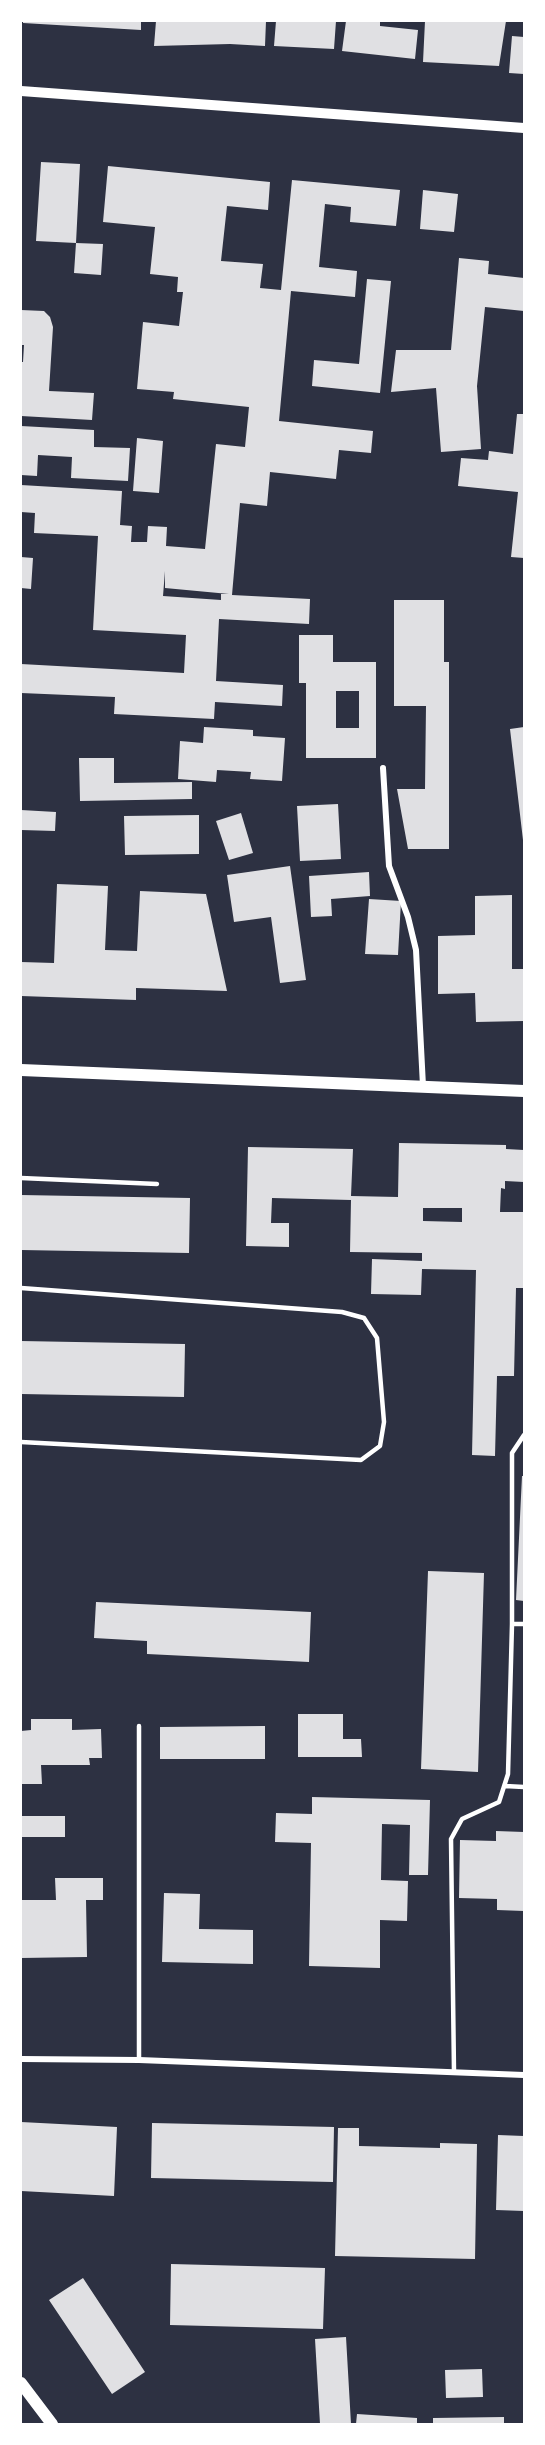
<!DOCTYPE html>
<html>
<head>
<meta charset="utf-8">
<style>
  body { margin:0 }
  #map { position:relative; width:545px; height:2445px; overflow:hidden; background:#2d3142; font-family:Lato,sans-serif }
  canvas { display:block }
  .frame { position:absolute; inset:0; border:22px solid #fff; pointer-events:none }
</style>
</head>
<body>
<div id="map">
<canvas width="545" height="2445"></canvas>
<div class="frame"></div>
</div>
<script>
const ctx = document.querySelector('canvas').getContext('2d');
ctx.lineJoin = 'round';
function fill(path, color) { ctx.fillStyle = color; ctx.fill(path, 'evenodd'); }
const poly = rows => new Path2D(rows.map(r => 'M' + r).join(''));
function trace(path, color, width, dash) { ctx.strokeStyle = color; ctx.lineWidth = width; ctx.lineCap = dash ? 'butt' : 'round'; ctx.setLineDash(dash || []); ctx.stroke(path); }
fill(poly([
  [23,21,141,21,141,30,23,23],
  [156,21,266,21,265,46,230,44,154,46],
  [276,21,336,21,334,49,274,46],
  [346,21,380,21,380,26,418,30,415,59,342,51],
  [425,21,506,21,499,66,423,62],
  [512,36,524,37,524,74,509,73],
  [41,162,80,164,76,243,36,241],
  [108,166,270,182,268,210,227,206,221,261,263,264,260,288,281,290,292,180,400,190,396,226,350,222,351,207,325,204,319,267,357,271,355,297,291,291,279,421,373,431,371,453,339,450,336,479,270,472,267,506,240,503,232,595,310,599,309,624,219,619,216,681,283,685,282,706,215,702,214,719,114,714,115,697,21,693,21,664,184,673,186,635,93,630,98,536,34,533,35,513,21,512,21,485,122,491,120,525,132,526,131,542,147,542,148,526,167,527,166,546,205,549,216,444,245,447,249,407,173,399,174,392,137,389,143,322,179,326,183,292,177,292,178,277,150,274,155,227,103,222],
  [165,571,165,588,229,594,221,594,221,600,163,596],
  [423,190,458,194,454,232,420,229],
  [76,243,103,244,101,275,74,273],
  [459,258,489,261,488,274,524,278,524,311,485,307,477,386,481,449,441,452,436,388,391,392,396,350,451,350],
  [367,279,391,281,380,393,312,386,314,360,359,364],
  [21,310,44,311,50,317,53,327,49,391,94,393,92,420,21,416,21,362,23,362,24,345,21,345],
  [517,414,524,414,524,558,511,557,518,492,458,486,461,458,488,460,489,451,513,454],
  [21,426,94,430,94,447,130,448,128,481,71,478,72,457,38,455,37,476,21,475],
  [137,438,163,441,159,493,133,491],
  [21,557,33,558,31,589,21,588],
  [394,600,444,600,444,662,449,662,449,849,408,849,397,789,425,789,426,706,394,706],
  [299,635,333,635,333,662,376,662,376,758,306,758,306,683,299,683],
  [336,691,359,691,359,728,336,728],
  [204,727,253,730,253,736,285,738,282,781,250,779,251,772,217,770,216,782,178,779,180,741,203,743],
  [524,727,524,840,523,840,510,729],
  [79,758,114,758,114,783,192,782,192,799,80,801],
  [338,804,341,859,300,861,297,806],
  [21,810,56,812,55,831,21,830],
  [241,813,253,853,229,860,216,821],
  [199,815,199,854,125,855,124,816],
  [290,866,306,980,280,983,271,917,234,922,227,875],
  [369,872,370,896,331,899,332,916,311,917,309,876],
  [57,884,108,886,105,950,137,951,140,891,206,894,227,991,136,988,136,1000,21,996,21,962,54,963],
  [512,895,512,969,524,969,524,1021,476,1022,475,993,438,994,438,936,475,935,475,896],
  [369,899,401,901,398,955,365,954],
  [399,1143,506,1145,506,1149,524,1150,524,1182,505,1181,505,1189,501,1188,500,1212,524,1212,524,1288,516,1288,514,1376,497,1376,495,1456,472,1455,476,1270,422,1269,421,1295,371,1294,372,1259,422,1261,422,1253,350,1252,351,1200,272,1198,271,1223,289,1223,289,1247,246,1246,248,1147,353,1149,351,1196,398,1197],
  [423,1208,462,1208,462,1222,423,1221],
  [21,1195,190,1198,189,1253,21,1250],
  [21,1341,185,1344,184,1397,21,1394],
  [522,1476,524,1476,524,1601,516,1600],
  [428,1571,484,1573,478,1772,421,1769],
  [96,1602,311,1612,309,1662,147,1654,147,1641,94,1638],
  [298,1714,343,1714,343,1739,361,1739,362,1757,298,1757],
  [31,1719,72,1719,72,1730,101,1729,102,1758,89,1758,90,1765,41,1765,42,1784,21,1784,21,1731,31,1730],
  [265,1726,265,1759,160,1759,160,1727],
  [312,1797,430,1800,428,1875,409,1875,410,1825,382,1824,381,1880,408,1881,407,1921,380,1920,380,1968,309,1966,311,1843,275,1842,276,1813,312,1814],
  [21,1816,65,1816,65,1837,21,1837],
  [496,1831,524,1832,524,1911,497,1910,497,1899,459,1898,460,1840,496,1841],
  [55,1878,103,1878,103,1900,86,1900,87,1957,21,1958,21,1900,56,1900],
  [164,1893,200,1894,199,1929,253,1930,253,1964,162,1962],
  [21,2122,117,2127,114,2196,21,2191],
  [152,2123,334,2127,333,2182,151,2178],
  [338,2128,359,2128,359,2146,440,2148,440,2143,477,2144,475,2259,335,2256],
  [498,2135,524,2136,524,2211,496,2210],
  [171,2264,325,2268,323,2329,170,2325],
  [83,2278,145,2372,112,2394,49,2300],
  [346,2337,351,2424,320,2424,315,2339],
  [482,2369,483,2397,446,2398,445,2370],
  [357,2414,417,2418,417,2424,356,2424],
  [504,2417,504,2424,433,2424,433,2418]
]), '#e0e0e3');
trace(poly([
  [21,1178,157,1184],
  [21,1288,342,1312,364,1318,377,1338,384,1422,380,1446,361,1460,21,1442],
  [512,1624,524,1624],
  [505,1786,524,1787],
  [139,2060,139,1726],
  [454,2072,451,1839,462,1819,499,1802,508,1774,512,1624,512,1453,524,1435]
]), '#fff', 4.5);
trace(poly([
  [383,768,389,866,408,917,416,950,423,1086],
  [21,2059,139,2060,524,2075]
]), '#fff', 6);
trace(poly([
  [21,91,524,128]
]), '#fff', 10);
trace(poly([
  [21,1070,524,1091],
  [21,2383,52,2424]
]), '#fff', 12);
</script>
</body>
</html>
